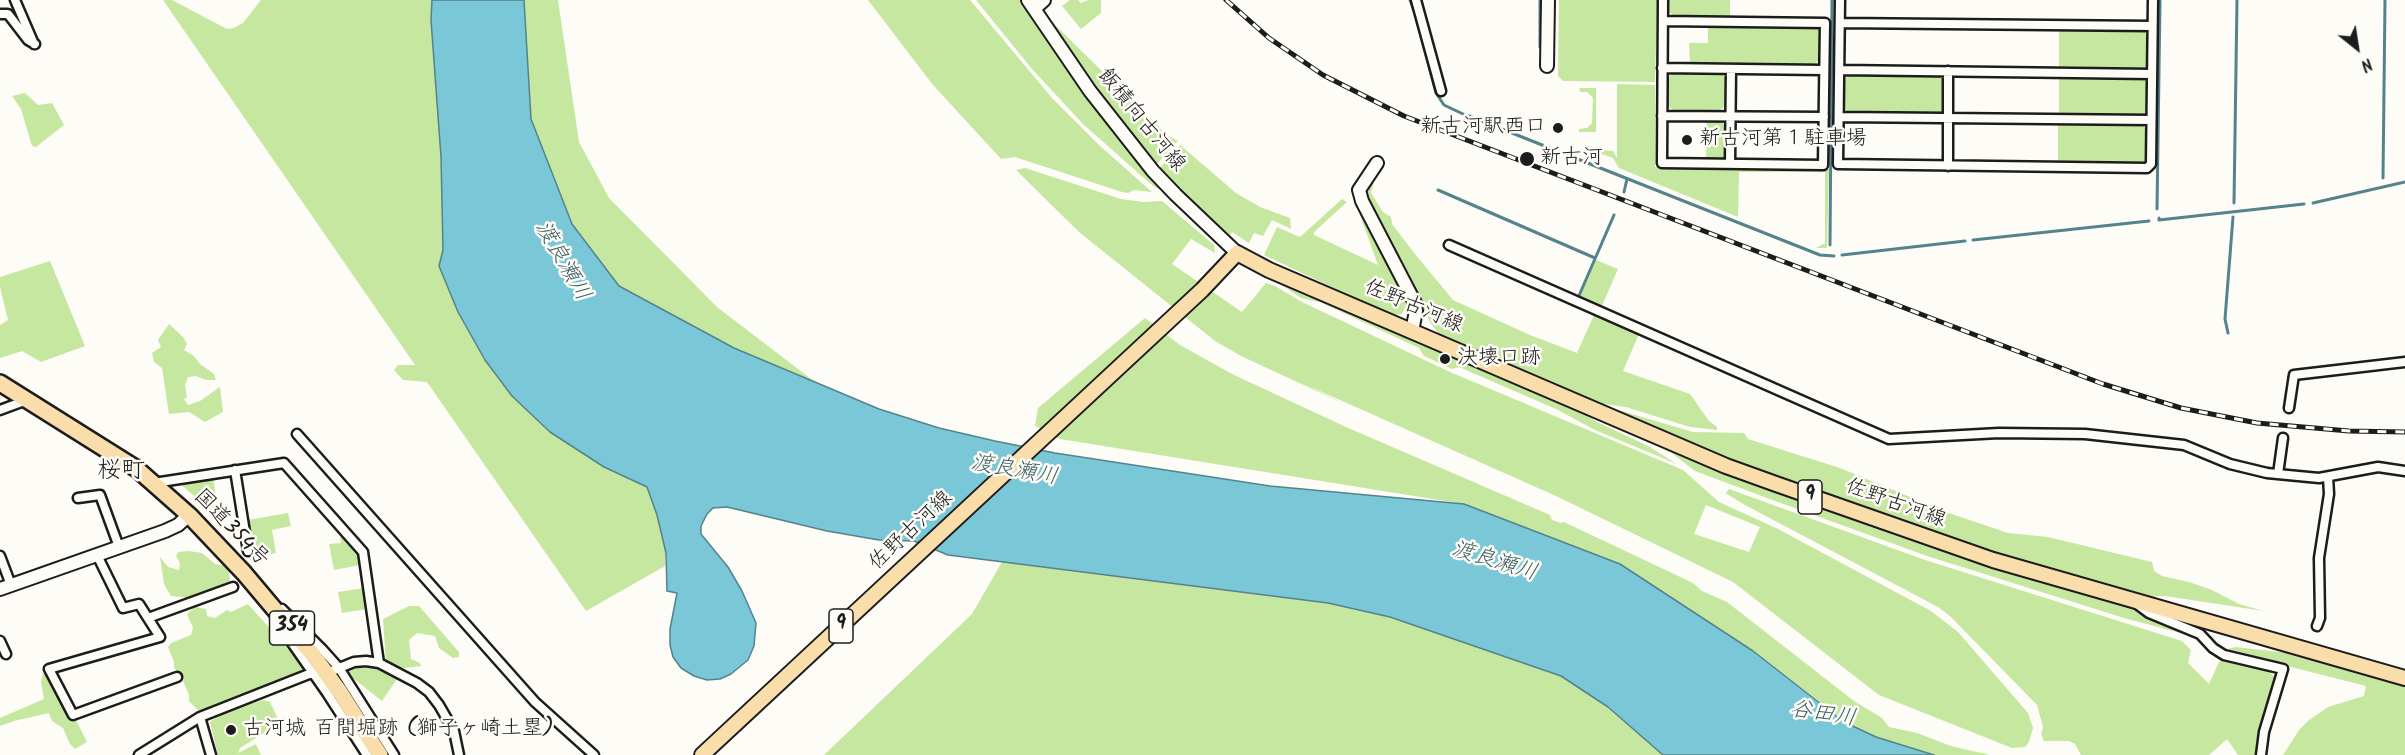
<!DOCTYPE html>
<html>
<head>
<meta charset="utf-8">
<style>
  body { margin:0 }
  #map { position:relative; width:2405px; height:755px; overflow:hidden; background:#fdfcf7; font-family:Kalam,sans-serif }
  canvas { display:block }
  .north { position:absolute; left:2327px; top:18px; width:60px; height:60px; -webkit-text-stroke:4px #fdfcf7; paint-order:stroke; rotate:150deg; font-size:16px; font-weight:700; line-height:24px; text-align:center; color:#1c1c1c }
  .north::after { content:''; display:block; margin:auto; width:21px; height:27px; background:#1c1c1c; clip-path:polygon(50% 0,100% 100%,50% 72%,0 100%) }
</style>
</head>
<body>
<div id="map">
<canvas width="2405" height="755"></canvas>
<div class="north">N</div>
</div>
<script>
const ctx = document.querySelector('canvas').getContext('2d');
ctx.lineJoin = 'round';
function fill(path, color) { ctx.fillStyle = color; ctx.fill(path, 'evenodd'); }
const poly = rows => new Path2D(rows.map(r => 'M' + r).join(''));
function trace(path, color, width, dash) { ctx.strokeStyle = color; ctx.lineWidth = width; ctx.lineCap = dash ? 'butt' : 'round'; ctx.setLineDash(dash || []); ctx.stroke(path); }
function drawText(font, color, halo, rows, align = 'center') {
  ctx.font = font + ' Kalam,"Klee One",sans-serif'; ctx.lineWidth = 5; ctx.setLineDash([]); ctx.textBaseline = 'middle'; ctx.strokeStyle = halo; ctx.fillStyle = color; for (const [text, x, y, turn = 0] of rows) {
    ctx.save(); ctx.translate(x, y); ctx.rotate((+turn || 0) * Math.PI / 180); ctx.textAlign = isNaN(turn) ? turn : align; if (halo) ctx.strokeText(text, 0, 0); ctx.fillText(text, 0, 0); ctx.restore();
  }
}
fill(poly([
  [163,0,172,0,227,29,234,28,243,23,261,0,432,0,431,20,441,157,443,250,439,266,458,312,485,360,512,396,604,467,647,487,657,515,666,553,665,566,586,611,427,382,403,380,394,370,398,365,415,365],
  [524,0,558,0,579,142,609,198,717,307,819,385,734,348,619,286,572,224,531,119],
  [868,0,970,0,1052,98,1099,145,1152,192,1134,190,1128,193,1122,192,1015,157,1001,159,933,85],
  [976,0,1022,0,1045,36,1165,191,1156,188,1145,179,1083,124,1032,69],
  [1070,0,1078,0,1081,3,1088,0,1101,0,1101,13,1081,29,1062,6],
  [1559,0,1657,0,1655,82,1563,81,1558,76],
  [1669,0,1730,0,1730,17,1675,16,1669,12],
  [1046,16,1167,135,1178,141,1155,166,1079,67],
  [1708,25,1815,26,1821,32,1820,59,1813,66,1690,65,1689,43,1708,43],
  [2059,29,2143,30,2148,36,2148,64,2143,70,2059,69],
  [1674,73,1721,73,1726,78,1726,105,1718,112,1674,111,1668,106,1668,77],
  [1849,75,1939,76,1944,81,1944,109,1939,113,1849,113,1844,108,1844,80],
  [2059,76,2142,78,2148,83,2148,111,2142,117,2059,116],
  [1617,84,1655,85,1655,167,1829,169,1827,248,1816,248,1825,243,1825,172,1739,172,1738,217,1619,168,1613,158,1596,152,1599,150,1613,151,1617,158],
  [1579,88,1596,88,1596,132,1579,132,1579,129,1587,128,1592,123,1593,98,1587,92,1580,92],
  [25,93,38,105,52,103,64,125,36,147,32,146,21,109,12,96],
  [1707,121,1720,121,1726,126,1726,155,1721,160,1706,160],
  [2058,124,2142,125,2147,130,2147,160,2141,164,2058,164],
  [1180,145,1236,193,1260,207,1290,218,1291,229,1272,220,1263,236,1254,233,1249,243,1232,232,1230,235,1189,201,1159,169],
  [1025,168,1121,199,1144,202,1162,201,1214,245,1215,253,1191,239,1172,264,1242,312,1266,283,1275,286,1302,302,1450,372,1683,470,1719,502,1778,529,1931,611,1958,632,2028,713,2033,728,2029,742,2025,747,2012,748,1879,695,1733,582,1556,496,1304,384,1351,407,1241,356,1215,341,1079,232,1016,170],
  [1706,505,1760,527,1749,552,1694,534],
  [1374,182,1371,193,1383,212,1391,217,1392,224,1415,254,1453,300,1530,335,1577,353,1594,315,1592,313,1637,331,1639,334,1623,371,1690,394,1709,421,1717,427,1717,430,1690,427,1626,407,1595,403,1439,334,1430,322,1366,198,1367,188],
  [1342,199,1347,202,1314,232,1314,235,1378,265,1360,215,1362,213,1408,302,1402,314,1396,315,1378,309,1264,255,1277,227,1300,237],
  [1596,260,1618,269,1601,308,1579,299],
  [50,261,85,346,41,362,22,351,0,358,0,325,8,320,0,287,0,277],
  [1279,283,1573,407,1597,422,1648,446,1677,464,1595,430,1556,409,1459,367,1452,369,1424,356,1419,348,1320,302,1301,298],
  [1145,318,1180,345,1232,374,1346,427,1550,515,1552,520,1561,523,1564,522,1693,583,1702,591,1727,602,1854,701,1882,718,1889,727,1917,733,1951,746,1990,755,1934,755,1876,737,1854,728,1753,651,1620,564,1464,504,1060,439,1035,426,1038,408],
  [169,324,183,337,187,344,184,350,194,356,200,364,214,374,216,380,206,380,196,376,188,377,185,385,187,397,184,399,188,405,200,401,220,387,223,412,205,422,189,412,169,414,162,368,154,362,152,353,161,347,158,340],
  [1615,409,1693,432,1744,433,1748,439,1840,468,1949,513,2008,533,2048,537,2152,562,2154,571,2162,576,2189,582,2212,590,2239,604,2264,611,2165,596,2148,597,1999,556,1717,456,1685,441,1610,410],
  [1609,420,2130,606,2192,636,2124,618,1927,556,1767,498,1695,471,1669,451],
  [213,477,217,504,209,509,178,482],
  [1729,489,1925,560,2182,641,2191,650,2188,663,2209,684,2219,662,2224,660,2229,659,2266,668,2274,677,2275,683,2261,731,2258,755,2238,755,2227,739,2209,755,2081,755,2075,744,2069,741,2044,741,2041,734,2043,727,2037,705,1950,616,1938,607,1745,505,1727,494,1726,493],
  [288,513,291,526,272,530,276,553,255,557,248,520],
  [339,530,359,553,360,565,334,570,329,544,341,543],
  [189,551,202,553,215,564,223,565,229,571,230,581,192,598,171,596,164,584,160,557,168,567,179,570,180,563,176,556,178,552],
  [1002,562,1328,603,1390,617,1561,676,1608,707,1663,755,824,755,972,614],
  [364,588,367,609,342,613,338,592],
  [248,604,305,668,281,681,236,696,200,712,189,701,189,695,180,674,174,668,174,662,168,647,171,643,191,635,193,628,187,614,195,607,206,609,207,616,215,618,227,610,231,612],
  [409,606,419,606,459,652,459,657,453,658,439,648,435,636,417,633,409,640,411,659,420,663,421,666,396,669,386,662,383,619],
  [2236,647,2297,654,2405,685,2405,755,2283,755,2299,730,2309,720,2328,707,2364,696,2366,686,2224,650],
  [354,665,375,667,397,679,382,701,345,672],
  [46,672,76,720,87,742,75,749,70,744,63,728,52,721,49,713,14,721,0,726,0,718,44,699,41,682,43,674],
  [263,700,270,702,280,723,240,748,238,753,256,744,261,755,218,755,210,722,223,713]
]), '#c6e7a0');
const water = poly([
  [432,0,524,0,531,119,572,224,619,286,734,348,879,409,939,428,995,441,1055,453,1270,486,1464,504,1620,564,1753,651,1844,722,1876,737,1934,755,1663,755,1608,707,1561,676,1390,617,1328,603,948,555,914,541,879,540,827,531,727,507,713,508,707,514,701,526,701,534,728,567,742,591,756,623,754,646,748,660,731,674,720,679,707,680,694,676,681,668,673,657,670,645,670,629,677,593,667,591,666,553,657,515,647,487,604,467,550,432,512,396,485,360,458,312,439,266,443,250,441,157,431,20,432,0]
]);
fill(water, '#79c7d7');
trace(water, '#54838c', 1.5);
fill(poly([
  [1024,444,1045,448,933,552,916,545]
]), '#fdfcf7');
trace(poly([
  [1410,0,1415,13],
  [1417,20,1436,93,1444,105,1463,114],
  [1540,47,1540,0],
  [1469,116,1820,255,1834,256],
  [2383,178,2385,0],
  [1438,190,1595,258],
  [1624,192,1627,179],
  [2234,203,2237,0],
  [2313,203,2405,182],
  [2157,209,2160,0],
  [2159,218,2159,220,2304,204],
  [1973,240,2149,221],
  [1830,245,1832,0],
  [1842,255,1965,241],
  [1578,298,1614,215],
  [2228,333,2225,319,2233,217]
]), '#54838c', 3);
const street = poly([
  [15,0,34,44],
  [1416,0,1441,91],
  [1840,0,1838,164,2147,168,2151,164,2153,0],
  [0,14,8,14,28,40,35,44],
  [1663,21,1825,23,1823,165,1662,163,1663,0],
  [1840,23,2152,26],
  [1662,68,1823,70],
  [1840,70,2152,74],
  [1662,116,1824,117],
  [1840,117,2151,120],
  [1730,164,1731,69],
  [1948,166,1948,71],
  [1449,245,1889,439,1999,433,2085,434,2184,445,2230,464,2267,473,2319,478,2378,467,2405,471],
  [2289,408,2294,375,2405,362],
  [0,410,27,400],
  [297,434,535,702,594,755],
  [235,470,248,551],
  [2278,474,2283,438],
  [154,483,284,463,363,552,379,663],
  [78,498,100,495,119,547],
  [97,555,123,608,139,604,160,637,49,669,73,715,177,677],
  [0,556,11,585],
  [2137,604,2149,613,2200,634,2213,648,2224,655,2283,669,2264,732,2261,755],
  [282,609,322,649,339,668,394,755],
  [148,618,233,587],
  [278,623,327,693,367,755],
  [2317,626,2320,618,2319,558,2329,494,2328,477],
  [0,641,6,654],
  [200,717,211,755],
  [139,755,200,717,309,674,327,673,354,662,366,661,379,663,417,683,429,692,439,705,454,731,459,755]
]);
const secondary = poly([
  [1028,0,1090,91,1153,171,1176,195,1237,253],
  [1034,9,1044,0],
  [1547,66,1548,0],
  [1377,163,1359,190,1362,201,1415,303,1416,311,1412,331],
  [0,589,165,531,178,525,189,515]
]);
const primary = poly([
  [702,755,1202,290,1237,253,1269,270,1726,466,1776,484,1993,560,2405,678]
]);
const highway = poly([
  [0,383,137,469,189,515,244,573,313,655,340,692,380,755]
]);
trace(street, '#1c1c1c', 13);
trace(secondary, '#1c1c1c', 16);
trace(primary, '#1c1c1c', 18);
trace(highway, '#1c1c1c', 20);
trace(street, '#fdfcf7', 8);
trace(secondary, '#fdfcf7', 12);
trace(primary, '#f9ddab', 14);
trace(highway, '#f9ddab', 15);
const rail = poly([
  [1226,0,1269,38,1323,75,1404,116,2103,384,2181,408,2257,423,2349,431,2405,432]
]);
trace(rail, '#1c1c1c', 5);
trace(rail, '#fdfcf7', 3, [9]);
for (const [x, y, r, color] of [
  [1558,128,6,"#1c1c1c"],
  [1687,140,6,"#1c1c1c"],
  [1527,159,8,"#1c1c1c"],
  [1445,359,6,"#1c1c1c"],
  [231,730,6,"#1c1c1c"]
]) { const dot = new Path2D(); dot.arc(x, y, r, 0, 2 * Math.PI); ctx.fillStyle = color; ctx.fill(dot); trace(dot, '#fdfcf7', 2); }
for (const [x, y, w] of [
  [1810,497,24],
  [841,626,24],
  [292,628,45]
]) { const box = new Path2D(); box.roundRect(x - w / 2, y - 17, w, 34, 4.5); ctx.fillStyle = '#fdfcf7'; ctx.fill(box); trace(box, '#1c1c1c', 1.5); }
drawText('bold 20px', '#1c1c1c', null, [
  ["9",1810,497],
  ["9",841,626],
  ["354",292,628]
]);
drawText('21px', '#1c1c1c', '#fdfcf7', [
  ["飯積向古河線",1140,121,51],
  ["佐野古河線",1413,308,23],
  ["佐野古河線",1895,505,20],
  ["国道354号",230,529,46],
  ["佐野古河線",912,532,-43]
]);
drawText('21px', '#1c1c1c', '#fdfcf7', [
  ["新古河駅西口",1546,128,"right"],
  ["新古河第１駐車場",1699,140],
  ["新古河",1540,159],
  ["決壊口跡",1457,359],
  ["古河城 百間堀跡 (獅子ヶ崎土塁)",243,730]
], 'left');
drawText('italic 22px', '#416067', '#fdfcf7', [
  ["渡良瀬川",561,262,60],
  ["渡良瀬川",1014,472,10],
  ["渡良瀬川",1494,563,17],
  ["谷田川",1823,716,9]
]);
drawText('24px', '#1c1c1c', '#fdfcf7', [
  ["桜町",121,473]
]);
</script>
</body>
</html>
